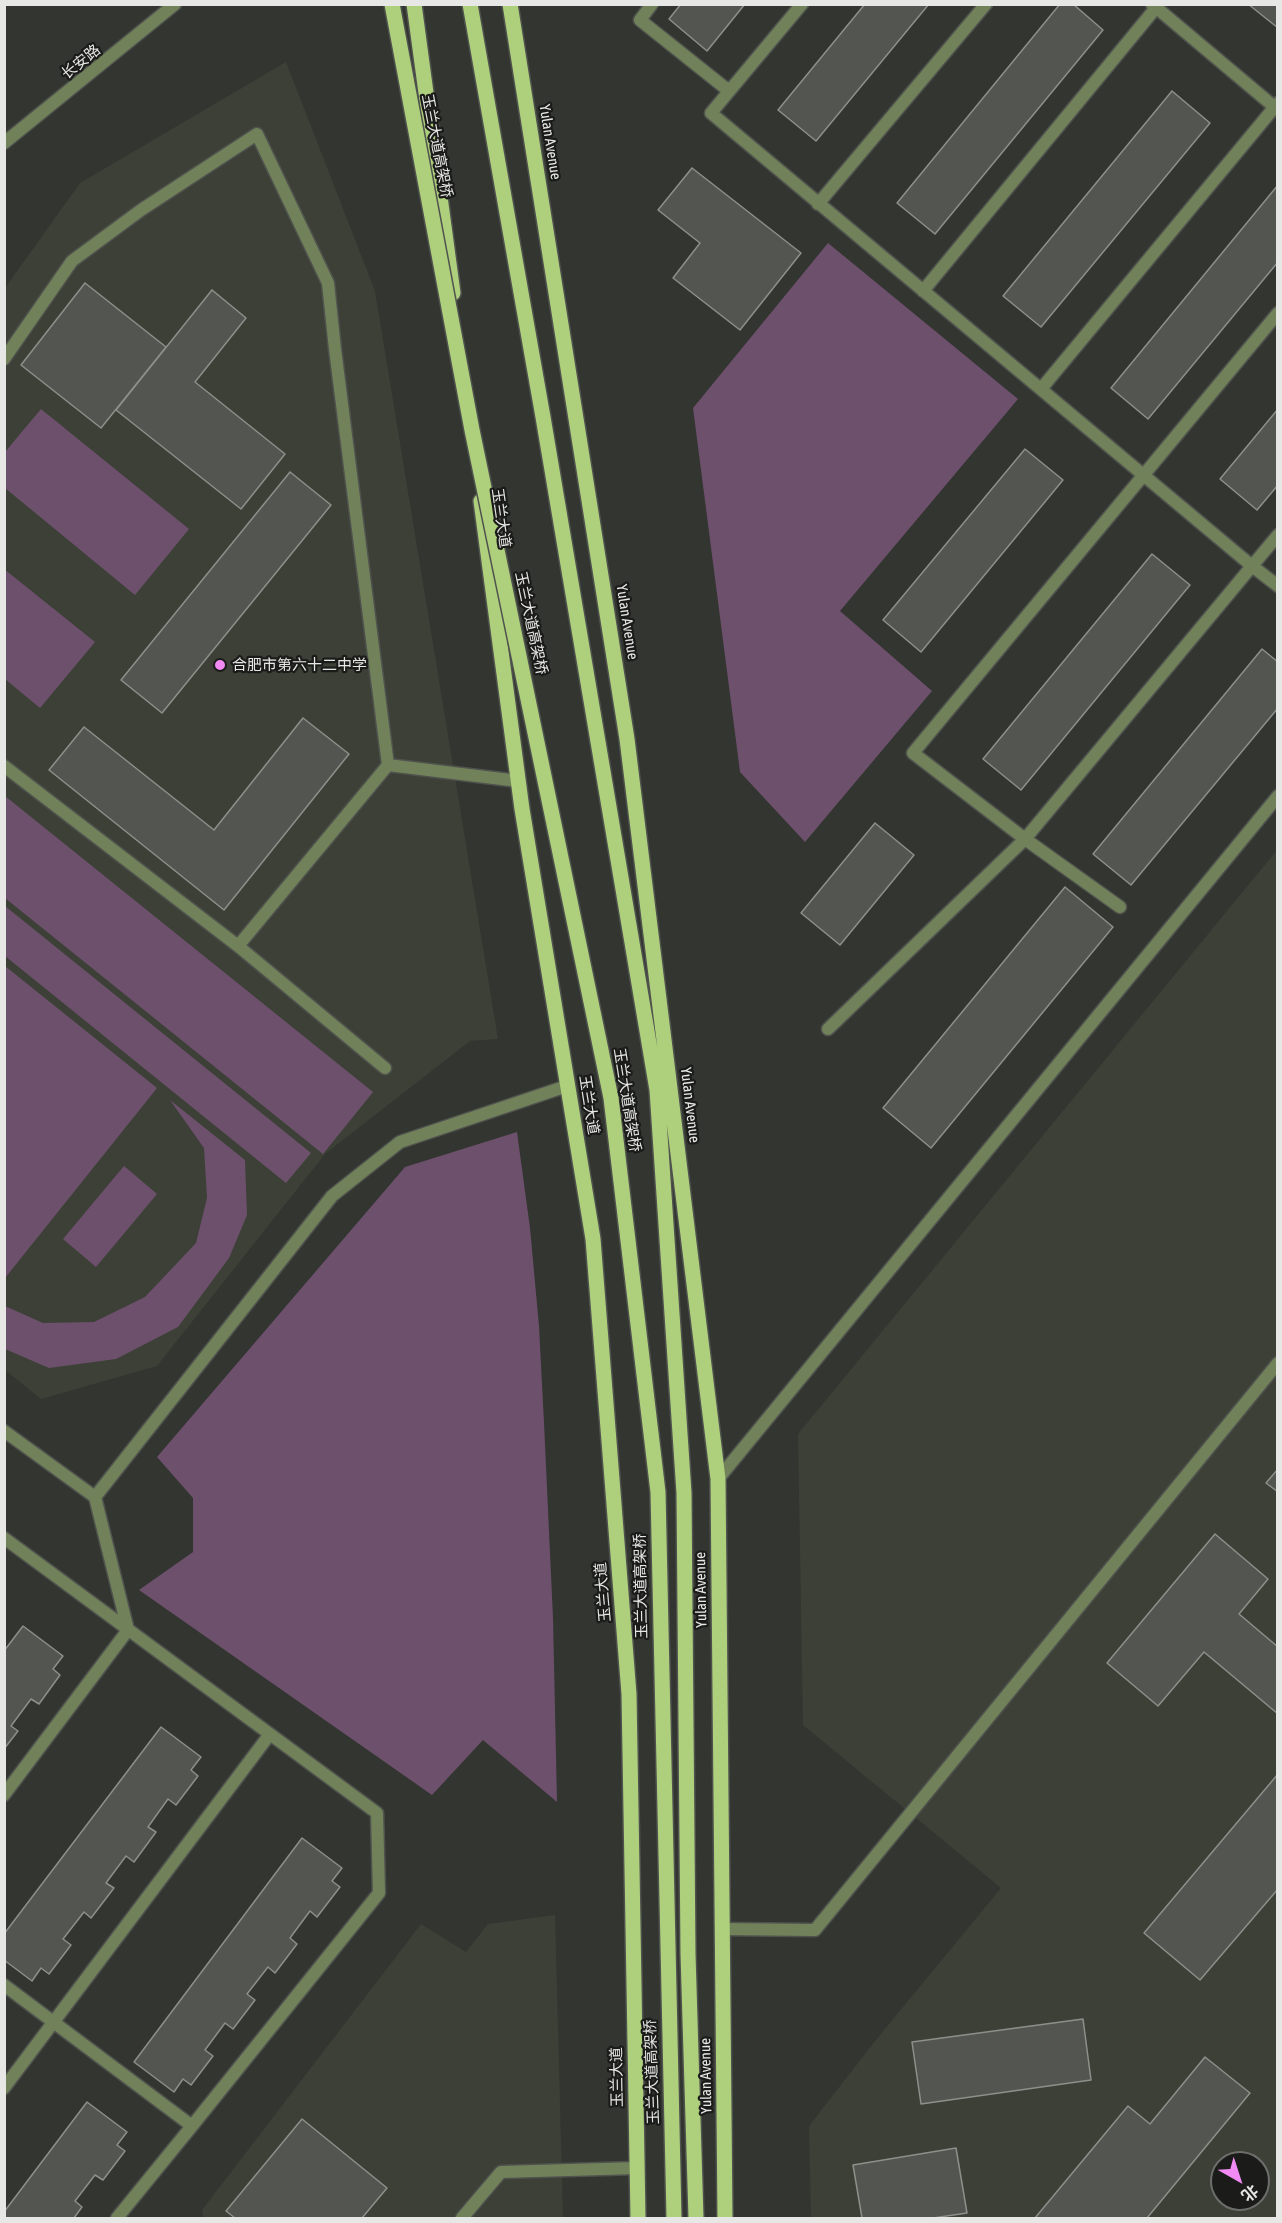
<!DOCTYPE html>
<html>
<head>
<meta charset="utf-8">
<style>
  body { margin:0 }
  #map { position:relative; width:1282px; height:2223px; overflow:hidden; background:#323530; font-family:"Asap Condensed","Noto Sans SC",sans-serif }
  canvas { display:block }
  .frame { position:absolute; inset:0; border:6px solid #e7e8e5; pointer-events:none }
  .north { position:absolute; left:1210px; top:2151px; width:60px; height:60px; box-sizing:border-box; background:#1b1c1a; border:2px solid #6d6e6b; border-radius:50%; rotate:141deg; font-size:16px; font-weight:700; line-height:24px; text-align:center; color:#e7e8e5 }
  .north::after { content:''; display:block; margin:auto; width:21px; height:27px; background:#f28af3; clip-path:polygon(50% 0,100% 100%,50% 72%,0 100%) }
</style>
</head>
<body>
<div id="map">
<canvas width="1282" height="2223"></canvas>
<div class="frame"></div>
<div class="north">北</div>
</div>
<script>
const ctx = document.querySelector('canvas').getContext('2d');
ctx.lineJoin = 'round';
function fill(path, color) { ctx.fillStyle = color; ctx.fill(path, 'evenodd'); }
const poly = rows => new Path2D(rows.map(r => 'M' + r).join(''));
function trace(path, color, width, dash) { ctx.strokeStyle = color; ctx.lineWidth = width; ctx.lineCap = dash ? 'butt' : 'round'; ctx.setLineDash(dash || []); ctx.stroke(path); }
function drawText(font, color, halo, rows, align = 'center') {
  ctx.font = font + ' "Asap Condensed","Noto Sans SC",sans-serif'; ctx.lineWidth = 4.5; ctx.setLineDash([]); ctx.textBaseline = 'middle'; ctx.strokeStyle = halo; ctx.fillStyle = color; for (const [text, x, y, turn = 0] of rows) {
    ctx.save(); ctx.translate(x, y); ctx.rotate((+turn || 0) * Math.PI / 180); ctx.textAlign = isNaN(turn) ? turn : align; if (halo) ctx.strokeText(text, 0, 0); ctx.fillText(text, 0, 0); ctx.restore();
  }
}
fill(poly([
  [286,62,375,291,498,1039,470,1041,325,1154,157,1366,41,1399,5,1370,5,288,80,183],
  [1277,850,1277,2218,811,2218,809,2126,875,2041,1001,1888,803,1725,798,1434],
  [1222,2163,1258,2163,1258,2199,1222,2199],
  [555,1915,563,2218,203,2218,202,2210,421,1924,466,1952,488,1924]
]), '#3c4037');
fill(poly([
  [828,243,1018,399,840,611,932,691,805,842,740,772,693,408],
  [41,409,189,529,135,595,5,488,5,452],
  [4,569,95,642,40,708,5,679],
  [5,796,373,1092,323,1154,5,898],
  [5,906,311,1153,286,1183,5,956],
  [5,966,157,1088,5,1278],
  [170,1100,245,1160,247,1215,229,1258,178,1327,116,1359,49,1368,5,1349,5,1306,43,1323,94,1322,145,1297,196,1243,207,1198,204,1148],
  [517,1132,530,1228,539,1326,544,1423,553,1618,557,1802,483,1740,432,1795,139,1590,193,1552,193,1498,157,1457,405,1167],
  [124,1166,157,1194,96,1267,63,1239]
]), '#6d506c');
const building = poly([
  [681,4,745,4,707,51,669,19,681,4],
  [865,4,929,4,816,141,778,110,865,4],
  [1060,4,1073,4,1103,30,935,234,897,203,1060,4],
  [1248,4,1278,4,1278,28,1248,4],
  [1172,91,1210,123,1041,327,1003,296,1172,91],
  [692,168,801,253,740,330,673,278,700,243,658,210,692,168],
  [1278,185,1278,262,1148,419,1111,388,1278,185],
  [85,283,166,347,101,428,21,365,85,283],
  [212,290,246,318,195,382,285,454,241,509,116,410,212,290],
  [1278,409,1278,485,1257,510,1220,479,1278,409],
  [1025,449,1063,480,921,652,883,620,1025,449],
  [290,472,331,505,162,713,121,680,290,472],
  [1152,554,1190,585,1021,790,983,759,1152,554],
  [1262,649,1278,662,1278,708,1131,885,1093,854,1262,649],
  [303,718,349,754,224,910,49,770,84,727,214,830,303,718],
  [875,823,914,855,840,945,801,913,875,823],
  [1065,887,1113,927,931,1148,883,1108,1065,887],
  [1278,1469,1278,1492,1266,1483,1278,1469],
  [1215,1534,1268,1579,1239,1614,1278,1647,1278,1714,1204,1652,1158,1706,1107,1663,1215,1534],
  [23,1626,63,1656,53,1669,60,1675,39,1704,31,1699,11,1726,18,1731,4,1749,4,1651,23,1626],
  [161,1727,201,1757,191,1770,198,1776,176,1805,168,1799,148,1827,156,1832,134,1862,126,1856,106,1883,114,1888,91,1918,84,1912,63,1939,71,1945,49,1974,41,1968,32,1981,4,1960,4,1934,161,1727],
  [1278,1774,1278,1889,1200,1980,1144,1933,1278,1774],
  [302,1838,342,1868,332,1881,340,1887,317,1917,310,1911,290,1938,297,1944,275,1973,268,1967,247,1994,255,2000,233,2029,225,2023,205,2050,213,2056,191,2085,183,2079,174,2092,134,2062,302,1838],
  [1083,2019,1091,2080,921,2104,912,2042,1083,2019],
  [1205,2057,1250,2093,1147,2218,1035,2218,1128,2106,1150,2124,1205,2057],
  [87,2102,127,2132,117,2145,125,2151,103,2180,95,2175,75,2201,82,2207,74,2218,4,2218,4,2212,87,2102],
  [302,2119,387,2188,362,2218,235,2218,226,2211,302,2119],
  [956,2148,967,2213,933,2218,862,2218,853,2165,956,2148]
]);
fill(building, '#535550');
trace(building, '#8d908a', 1.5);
const service = poly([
  [652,4,640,20,729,91],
  [802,4,711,113,1252,566,1278,535],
  [818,204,986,4],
  [923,291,1159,4],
  [4,359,72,261,141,210,257,134,328,283,335,349,388,765],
  [1041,389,1278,103],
  [4,766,238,946],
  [1120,907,1025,839,913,753,1278,313],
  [828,1029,1025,839,1252,566,1278,586],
  [385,1068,238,946,388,765,518,781],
  [4,1431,95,1497,332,1196,400,1142,567,1086],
  [4,1538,377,1813,379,1893,192,2126,4,1985],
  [4,1795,128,1630,95,1497],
  [722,1929,815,1930,1278,1363],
  [4,2088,270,1734],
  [117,2218,192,2126],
  [462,2218,501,2172,637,2168]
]);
const minor = poly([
  [1152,4,1278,110]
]);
const tertiary = poly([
  [4,143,175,4],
  [718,1479,1278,796]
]);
const primary = poly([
  [414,4,453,293],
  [470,4,543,417,657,1090,684,1493,688,1954,696,2218],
  [510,4,627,739,718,1479,725,2218],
  [481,501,522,809,593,1239,629,1694,638,2218]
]);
trace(service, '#4f524d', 15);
trace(minor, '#4f524d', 15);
trace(tertiary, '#4f524d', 15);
trace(primary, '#4f524d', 18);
trace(service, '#71825a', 12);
trace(minor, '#71825a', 12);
trace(tertiary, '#71825a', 12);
trace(primary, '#aecf7c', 15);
const primaryBridge = poly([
  [392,4,472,430,611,1098,658,1492,674,2218]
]);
trace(primaryBridge, '#4f524d', 18, []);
trace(primaryBridge, '#aecf7c', 15);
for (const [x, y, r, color] of [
  [220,665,6,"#f28af3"]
]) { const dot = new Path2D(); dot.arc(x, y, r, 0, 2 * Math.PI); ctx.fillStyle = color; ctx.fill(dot); trace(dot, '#1b1c1a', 2); }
drawText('15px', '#e7e8e5', '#1b1c1a', [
  ["长安路",81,62,-39],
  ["Yulan Avenue",550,142,81],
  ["玉兰大道高架桥",437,146,79],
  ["玉兰大道",501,518,82],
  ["Yulan Avenue",627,622,81],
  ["玉兰大道高架桥",531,623,78],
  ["玉兰大道高架桥",627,1100,81],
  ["玉兰大道",589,1105,81],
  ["Yulan Avenue",690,1105,83],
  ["玉兰大道高架桥",641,1586,-91],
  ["Yulan Avenue",701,1590,-91],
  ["玉兰大道",603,1592,-95],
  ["玉兰大道高架桥",652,2072,-92],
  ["Yulan Avenue",706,2076,-91],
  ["玉兰大道",617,2077,-91]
]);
drawText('15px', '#e7e8e5', '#1b1c1a', [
  ["合肥市第六十二中学",232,665]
], 'left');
</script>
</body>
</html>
